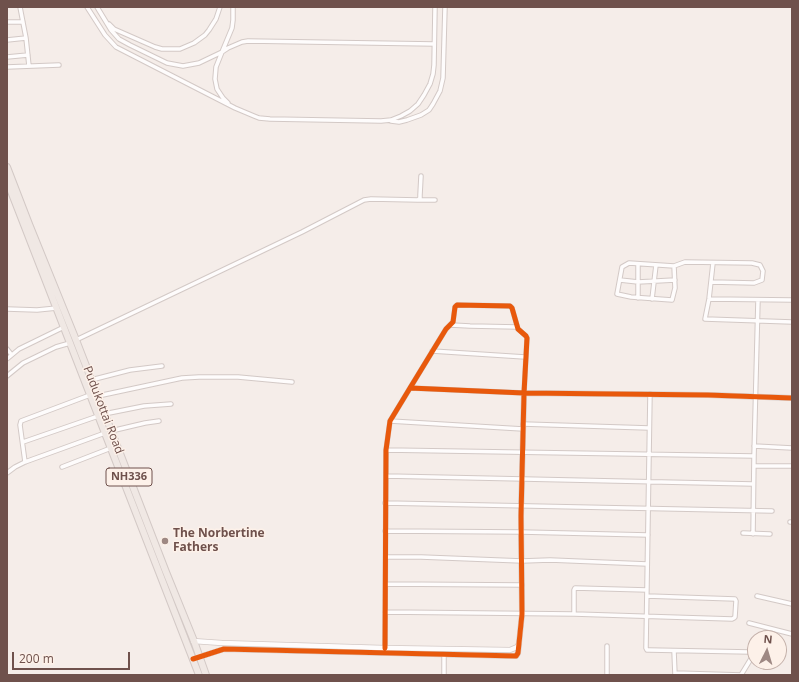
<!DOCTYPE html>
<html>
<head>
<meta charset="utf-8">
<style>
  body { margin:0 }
  #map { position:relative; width:799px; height:682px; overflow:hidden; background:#f5ede9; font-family:"Open Sans",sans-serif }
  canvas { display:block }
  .frame { position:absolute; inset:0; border:8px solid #6f514c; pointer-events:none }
  .north { position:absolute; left:747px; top:630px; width:40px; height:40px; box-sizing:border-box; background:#fdf1e9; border:1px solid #c4b1aa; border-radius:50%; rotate:5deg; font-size:11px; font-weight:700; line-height:16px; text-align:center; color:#6f514c }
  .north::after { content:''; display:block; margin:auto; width:14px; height:18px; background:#9e8883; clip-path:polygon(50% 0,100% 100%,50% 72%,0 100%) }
  .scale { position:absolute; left:12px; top:652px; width:118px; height:18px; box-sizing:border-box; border:2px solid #6f514c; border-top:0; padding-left:5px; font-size:12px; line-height:14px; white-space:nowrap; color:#6f514c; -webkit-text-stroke:3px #fdf1e9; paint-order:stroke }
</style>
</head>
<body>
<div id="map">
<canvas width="799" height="682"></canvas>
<div class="frame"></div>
<div class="north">N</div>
<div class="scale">200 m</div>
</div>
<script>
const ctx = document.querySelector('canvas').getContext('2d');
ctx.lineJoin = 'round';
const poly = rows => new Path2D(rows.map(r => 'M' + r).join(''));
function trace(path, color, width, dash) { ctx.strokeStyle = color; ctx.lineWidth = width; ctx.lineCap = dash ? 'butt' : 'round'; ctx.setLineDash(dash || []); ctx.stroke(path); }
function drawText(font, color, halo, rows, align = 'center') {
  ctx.font = font + ' "Open Sans",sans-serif'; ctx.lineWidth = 3; ctx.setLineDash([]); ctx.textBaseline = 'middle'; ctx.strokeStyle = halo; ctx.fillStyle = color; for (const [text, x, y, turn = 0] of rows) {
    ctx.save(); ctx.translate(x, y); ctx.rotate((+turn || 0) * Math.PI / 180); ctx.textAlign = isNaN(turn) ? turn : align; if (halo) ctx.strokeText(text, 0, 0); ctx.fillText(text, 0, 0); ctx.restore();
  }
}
const minor = poly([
  [20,7,26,38,29,66],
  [87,7,105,35,116,47,235,108,254,116,259,118,270,119,381,121,391,120,401,116,410,111,418,104,424,95,430,84,433,74,434,65,435,7],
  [97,7,111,30,119,39,130,45,167,63,183,66,199,63,222,52,232,28,233,20,233,7],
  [7,22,23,22],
  [109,24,114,29,155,47,162,49,180,49,194,43,205,35,209,30,216,19,220,7],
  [7,40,26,38],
  [7,57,28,55],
  [7,67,59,65],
  [228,103,223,98,217,89,215,79,216,67,222,52,228,48,242,42,248,41,434,44],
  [391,121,399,122,407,120,421,115,429,110,433,104,440,91,443,78,445,7],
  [418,200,435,200],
  [713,263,709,299,705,319,792,322],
  [674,266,675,288,672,300,631,297,617,294,622,267,629,263,674,266,685,262,752,263,760,265,763,271,762,280,754,283,711,282],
  [620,280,638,282,675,280],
  [638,298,638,264],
  [652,299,656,265],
  [709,299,792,300],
  [7,309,37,310,57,308],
  [451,325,470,326,517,327],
  [76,340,302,232,364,200,371,199,418,200,420,198,420,195,421,176],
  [7,349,11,354],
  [432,351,525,357],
  [7,359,19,349,64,327],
  [7,376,23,363,56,347,70,343],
  [91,380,130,370,162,366],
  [650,394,646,648,647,650,649,650,750,652,752,654,752,657,741,675],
  [98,396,182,378,199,377,238,377,292,382],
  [390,421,523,429],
  [523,424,649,428],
  [111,431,145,423,159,421],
  [23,442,104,414,144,406,171,404],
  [754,446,792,448],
  [386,450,754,456],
  [25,462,20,425,21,421,90,395],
  [754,466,792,466],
  [62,467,111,448],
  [7,473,15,467,25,462,105,433],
  [386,476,753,484],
  [385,503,772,511],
  [790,522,792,522],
  [385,531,521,532,648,535],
  [743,533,770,534],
  [753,534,754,456,758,300],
  [386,557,421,557,522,561,550,560,647,564],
  [386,584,522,585],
  [757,596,792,604],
  [385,612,574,614,732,619,734,618,735,617,736,601,735,599,647,596],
  [574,614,574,590,575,588,647,590],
  [749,623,792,634],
  [607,646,607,675],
  [385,648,386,450,390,421,410,388,446,329,453,322,455,307,457,305,510,306,512,308,518,329,526,336,527,338,524,393,410,388],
  [674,651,675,675],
  [675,673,741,675],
  [444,675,444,654]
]);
const tertiary = poly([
  [193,641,222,643,385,648,510,650,517,647,519,644],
  [193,659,224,649,516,656,518,653,522,614,521,516,524,393,708,395,792,398]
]);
const trunk = poly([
  [7,167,29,224,76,340,166,572,194,641,206,675],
  [7,181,199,675]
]);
trace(minor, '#d3c9c6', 5.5);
trace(tertiary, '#d3c9c6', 6);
trace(trunk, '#d3c9c6', 8);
trace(minor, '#fefcfc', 3.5);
trace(tertiary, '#fefcfc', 4.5);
trace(trunk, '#f0e8e4', 6);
trace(poly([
  [385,648,386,450,390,421,410,388,446,329,453,322,455,307,457,305,510,306,512,308,518,329,526,336,527,338,524,393,410,388],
  [193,659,224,649,516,656,518,653,522,614,521,516,524,393,708,395,792,398]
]), '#e8590c', 5);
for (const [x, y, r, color] of [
  [165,541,4,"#9e8883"]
]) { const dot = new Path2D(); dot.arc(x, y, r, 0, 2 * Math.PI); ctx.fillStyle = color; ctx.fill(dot); trace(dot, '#fdf1e9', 1.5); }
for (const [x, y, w] of [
  [129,477,46]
]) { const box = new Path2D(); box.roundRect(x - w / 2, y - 9, w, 18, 3); ctx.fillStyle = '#fdf1e9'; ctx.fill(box); trace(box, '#6f514c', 1); }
drawText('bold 11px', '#6f514c', null, [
  ["NH336",129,477]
]);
drawText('12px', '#6f514c', '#fdf1e9', [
  ["Pudukottai Road",103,410,69]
]);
drawText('bold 12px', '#6f514c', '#fdf1e9', [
  ["The Norbertine",173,534],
  ["Fathers",173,548]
], 'left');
</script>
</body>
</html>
